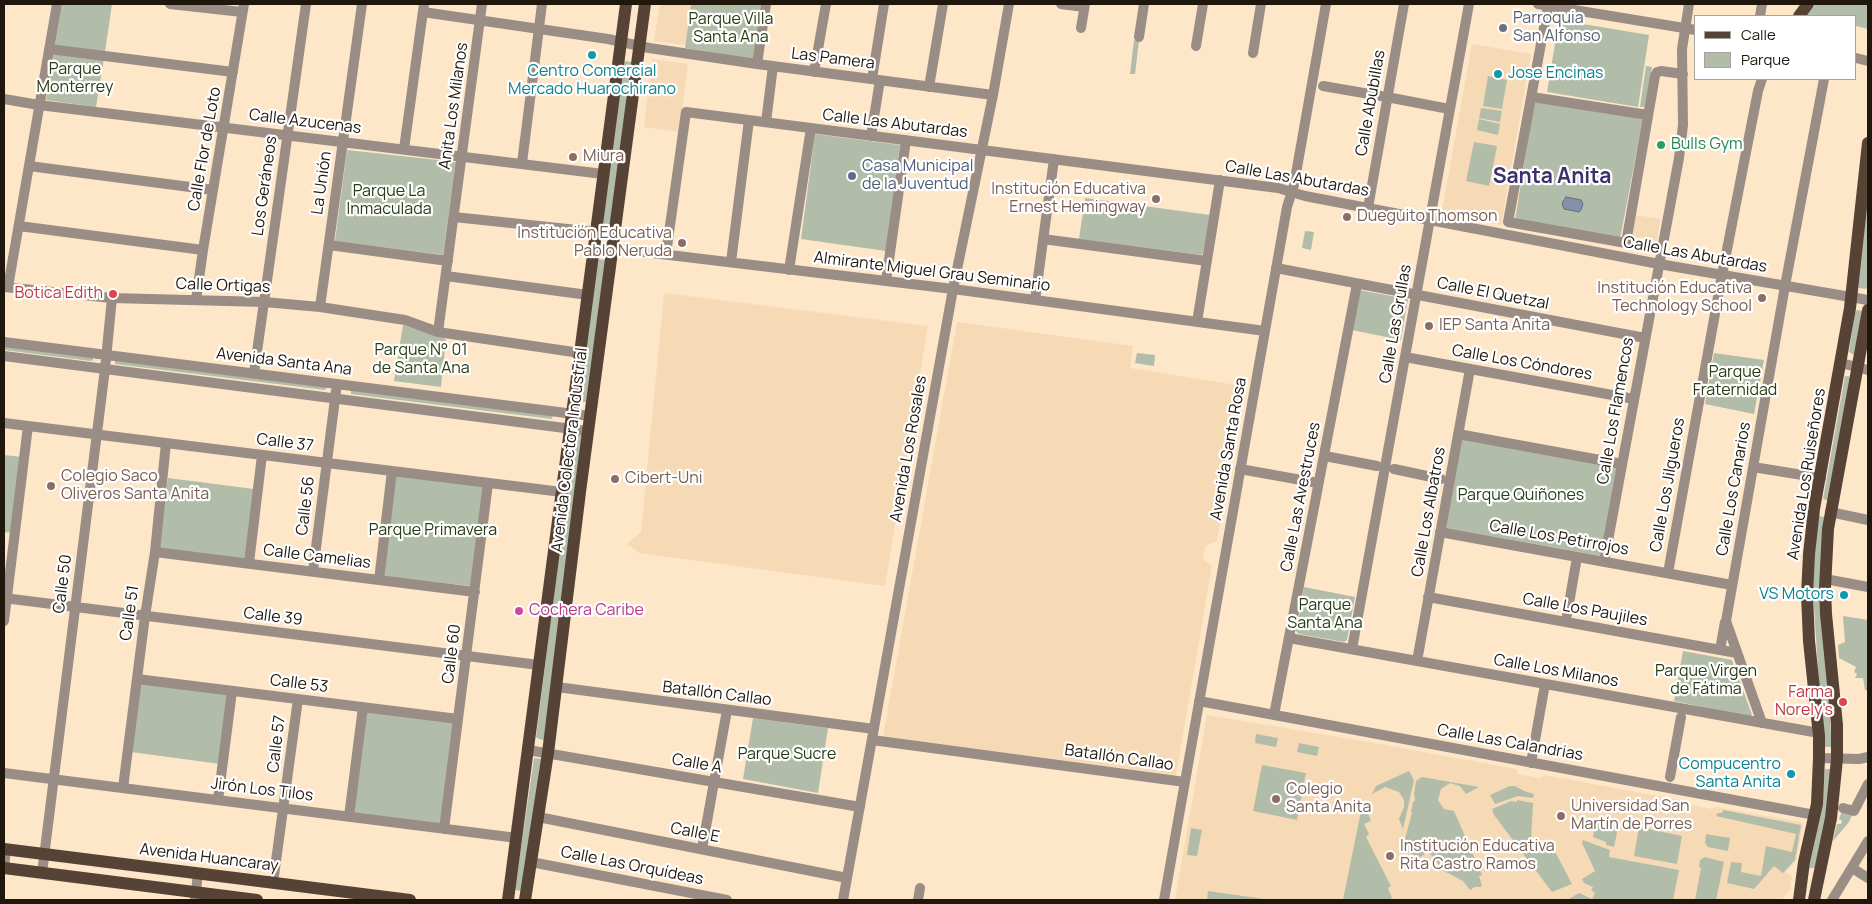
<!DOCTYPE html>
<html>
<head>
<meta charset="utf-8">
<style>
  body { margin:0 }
  #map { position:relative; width:1872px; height:904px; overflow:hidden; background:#fee6c8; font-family:Manrope,sans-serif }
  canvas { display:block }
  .frame { position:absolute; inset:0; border:5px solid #20170c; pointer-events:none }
  .legend { position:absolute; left:1694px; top:15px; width:162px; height:65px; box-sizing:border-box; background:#fff; border:1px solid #a6a29e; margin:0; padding:6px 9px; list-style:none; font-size:15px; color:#20170c }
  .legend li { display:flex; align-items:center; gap:10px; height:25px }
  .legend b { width:25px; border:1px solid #a6a29e }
</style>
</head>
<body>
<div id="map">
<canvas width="1872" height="904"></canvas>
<div class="frame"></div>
<ul class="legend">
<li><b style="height:6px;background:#574236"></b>Calle</li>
<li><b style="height:14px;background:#b2bda9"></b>Parque</li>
</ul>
</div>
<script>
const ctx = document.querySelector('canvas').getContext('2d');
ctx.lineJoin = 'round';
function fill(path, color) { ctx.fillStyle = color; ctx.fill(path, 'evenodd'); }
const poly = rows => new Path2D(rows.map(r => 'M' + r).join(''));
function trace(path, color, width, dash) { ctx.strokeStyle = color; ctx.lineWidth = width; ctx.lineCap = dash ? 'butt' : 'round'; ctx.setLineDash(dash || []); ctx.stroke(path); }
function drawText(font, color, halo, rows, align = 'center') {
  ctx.font = font + ' Manrope,sans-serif'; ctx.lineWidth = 4.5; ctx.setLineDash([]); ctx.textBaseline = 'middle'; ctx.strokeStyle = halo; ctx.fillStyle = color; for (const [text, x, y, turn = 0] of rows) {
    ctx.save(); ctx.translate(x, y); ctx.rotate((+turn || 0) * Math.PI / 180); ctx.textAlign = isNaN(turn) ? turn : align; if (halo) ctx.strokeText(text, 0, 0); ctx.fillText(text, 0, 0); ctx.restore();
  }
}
fill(poly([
  [660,4,691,4,685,45,654,41],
  [1472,44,1531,54,1501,225,1445,215,1442,211],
  [652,59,688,64,679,132,644,127],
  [1635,215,1660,219,1657,241,1632,236],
  [664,293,928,326,885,586,639,553,627,544,641,532],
  [957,322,1133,346,1130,368,1243,386,1217,541,1205,546,1203,559,1212,566,1176,775,883,737],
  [1207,715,1369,742,1516,769,1518,774,1540,778,1545,775,1685,801,1688,805,1696,806,1712,809,1716,807,1801,822,1803,826,1796,861,1786,872,1792,877,1790,890,1781,900,1175,900]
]), '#f6dab6');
fill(poly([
  [62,4,112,4,105,52,55,45],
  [691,4,761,4,753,59,685,48],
  [1816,4,1868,4,1868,29,1856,26,1856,16,1806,16],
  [1559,20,1649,35,1638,107,1547,92],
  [1134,40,1139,41,1135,74,1130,74],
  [54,52,104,58,96,107,46,100],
  [623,61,633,62,610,240,598,238],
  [1646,66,1652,67,1645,107,1640,107],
  [1488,76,1507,80,1502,109,1483,106],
  [1534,102,1643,118,1620,239,1515,220],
  [1481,108,1502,111,1500,122,1479,118],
  [1479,119,1500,124,1498,135,1477,130],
  [815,134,900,145,886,251,801,239],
  [1474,142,1497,146,1489,186,1466,181],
  [347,150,456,162,443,255,335,241],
  [1868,173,1868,285,1866,289,1859,288,1857,286],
  [1085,198,1210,215,1203,253,1201,255,1079,239],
  [1305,231,1314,232,1311,250,1302,248],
  [595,259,607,260,586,402,578,402],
  [1359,290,1408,299,1401,340,1352,330],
  [1857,310,1862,311,1854,355,1849,352,1855,312],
  [403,325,446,339,441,387,394,381],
  [4,345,93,357,93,360,91,361,4,350],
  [1137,353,1155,355,1154,366,1135,363],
  [1714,353,1764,360,1754,414,1705,404],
  [115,359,328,386,325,390,115,364],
  [1845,376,1853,377,1829,501,1823,499],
  [351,389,553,413,552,419,351,394],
  [574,435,582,435,544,740,539,739,536,737],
  [1462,439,1617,467,1602,556,1446,528],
  [4,455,22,457,13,533,4,532],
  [396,474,484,486,470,586,383,576],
  [168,478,254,489,246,560,158,548],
  [1818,516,1825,517,1821,590,1832,747,1823,747,1813,591,1813,559],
  [1304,587,1355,597,1347,640,1344,642,1299,634,1296,631],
  [1843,616,1868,620,1868,691,1865,690,1863,678,1855,678,1857,674,1854,672,1856,667,1839,658,1838,645,1845,642],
  [1683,651,1732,660,1752,715,1751,717,1674,701],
  [139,683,229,693,220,764,131,752],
  [367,712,453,721,440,824,354,813],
  [753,718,828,728,818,793,743,779],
  [1256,734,1278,738,1276,747,1255,743],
  [1299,743,1319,747,1317,756,1297,752],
  [534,758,542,759,522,891,515,890],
  [1262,765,1306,773,1297,820,1253,811],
  [1825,769,1831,769,1827,818,1815,868,1809,868,1820,816],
  [1409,771,1414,780,1403,829,1399,819,1404,807,1404,800,1399,792,1385,787,1372,794,1376,786],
  [1422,777,1479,787,1466,794,1460,786,1450,783,1441,789,1438,800,1444,809,1454,811,1482,875,1479,876,1482,886,1480,887,1475,887,1470,890,1463,881,1444,871,1428,851,1417,860,1403,846,1412,813,1411,812,1413,802,1415,800,1414,794,1416,781],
  [1510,786,1515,786,1524,791,1534,794,1533,798,1518,796,1495,804,1490,795],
  [1517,800,1533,803,1531,840,1552,846,1572,884,1552,892,1494,815,1492,809,1511,801,1517,802],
  [1363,801,1371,821,1364,824,1369,834,1366,837,1391,886,1388,888,1392,898,1388,900,1343,900],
  [1843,808,1854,811,1849,822,1833,841,1837,824,1841,824,1842,821,1839,819],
  [1723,810,1801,825,1795,860,1783,873,1774,866,1754,889,1727,883,1731,862,1742,863,1741,872,1761,876,1766,846,1792,852,1796,834,1716,816,1718,813,1722,813],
  [1596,819,1619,823,1614,847,1606,845,1606,842,1593,837],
  [1639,827,1682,836,1677,864,1634,856],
  [1191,828,1202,830,1197,856,1187,855],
  [1706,834,1730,838,1728,851,1708,847,1705,843],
  [1583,840,1610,850,1609,857,1679,870,1673,900,1567,900,1579,893,1592,899,1595,893,1591,890,1593,887,1584,883,1582,879,1595,871,1582,843],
  [1705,857,1724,862,1716,900,1695,900,1701,868,1699,867,1700,860],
  [1208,891,1271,900,1207,900]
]), '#b2bda9');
const water = poly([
  [1566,197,1581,200,1583,204,1581,210,1579,212,1564,209,1562,203,1566,197]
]);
fill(water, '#8391aa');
trace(water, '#656c7b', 1);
trace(poly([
  [170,4,242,12],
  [1061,4,1084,7],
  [1538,4,1696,30],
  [1548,6,1508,222,1626,243,1655,76,1657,72,1661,71,1683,74],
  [423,12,608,39,649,48,757,64,993,95],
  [1760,16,1762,4],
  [1081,28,1085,4],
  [1139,37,1144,4],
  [1196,46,1203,4],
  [49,49,233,72],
  [1253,53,1261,4],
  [1856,58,1868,61],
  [757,64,766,4],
  [814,72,826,4],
  [872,79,884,4],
  [1323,86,1381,96],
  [929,87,943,4],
  [1532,97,1648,115],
  [1392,98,1444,108],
  [4,99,39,105,603,174],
  [766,122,773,66],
  [871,136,880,80],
  [404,149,424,4],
  [522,163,542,4],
  [29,166,213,190],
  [1368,208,1404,4],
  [454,217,596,232],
  [19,226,203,250],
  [1043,239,1207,261],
  [329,245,448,261],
  [594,246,953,289,1265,331],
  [666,254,686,112,1278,188,1305,196,1659,264,1868,300],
  [731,262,749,120],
  [1276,268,1645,338],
  [789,270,811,128],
  [446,276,588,295],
  [886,281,906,140],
  [4,287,112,298,264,302,320,307,405,320,438,332,580,353],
  [8,287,57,4],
  [196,300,203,250,244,4],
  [1035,300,1054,159],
  [320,307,362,4],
  [1197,322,1220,180],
  [438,332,482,4],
  [4,342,590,416],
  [4,356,588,431],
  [1405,357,1634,399],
  [1841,363,1868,370],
  [254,373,306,4],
  [4,423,562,492],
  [1458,434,1622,464],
  [1330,457,1377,466],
  [1753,467,1821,478],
  [1240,469,1318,483],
  [1394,469,1441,479],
  [1830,512,1868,520],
  [1440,532,1732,585],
  [155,552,475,592],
  [1604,562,1679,158,1683,125,1682,49,1689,4],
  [249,563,262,455],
  [313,571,336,391],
  [1668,573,1722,275,1758,91,1762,79],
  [1825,579,1868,587],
  [379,580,392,471],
  [1428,597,1737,653],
  [4,598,539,665],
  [1567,615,1576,563],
  [4,621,28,426],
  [1289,638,1819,733],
  [1352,649,1469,4],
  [1720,650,1725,622],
  [1417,661,1470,369],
  [137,679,458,719],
  [557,687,874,729],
  [1199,701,1815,815],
  [1274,715,1357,284],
  [1762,723,1726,621,1785,286,1824,79],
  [872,740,1185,782],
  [528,750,860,807],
  [1819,758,1859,759,1868,757],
  [1531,763,1545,684],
  [4,773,517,838],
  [1670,777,1681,717],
  [123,788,145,616,155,552,166,443],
  [218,800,232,691],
  [1843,808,1854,811,1868,784],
  [349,817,363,707],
  [538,817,847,878],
  [444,829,488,483],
  [702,849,727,710],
  [531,862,727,900],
  [4,867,6,849],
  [1852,868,1868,878],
  [42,873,105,369,112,298],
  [273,883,298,699],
  [195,900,198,873],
  [843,900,953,289,993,95,1009,4],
  [918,900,920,888],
  [1164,900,1287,207,1294,185,1326,4],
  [1832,900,1868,841]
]), '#9a8d86', 10);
trace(poly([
  [1799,16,1808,4],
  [4,849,410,900],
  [4,868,257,900],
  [508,900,626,4],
  [525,900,548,753,580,492,645,4],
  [1799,900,1804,862,1817,804,1819,758,1819,736,1809,641,1807,595,1809,554,1814,509,1850,308,1868,143],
  [1814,900,1831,818,1837,759,1837,725,1826,614,1825,588,1828,529,1868,310]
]), '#574236', 12);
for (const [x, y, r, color] of [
  [1503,28,5,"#6b7280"],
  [592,55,5,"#0f9aa8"],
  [1498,74,5,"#0f9aa8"],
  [1661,145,5,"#2e9e5b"],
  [573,157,5,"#8d6e63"],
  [852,176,5,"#5c6f8a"],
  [1156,199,5,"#8d6e63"],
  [1347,217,5,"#8d6e63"],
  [682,243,5,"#8d6e63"],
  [113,294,5,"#e0444e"],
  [1762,298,5,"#8d6e63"],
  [1429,326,5,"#8d6e63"],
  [615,479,5,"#8d6e63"],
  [51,486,5,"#8d6e63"],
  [1844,595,5,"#0f9aa8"],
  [519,611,5,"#d1479c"],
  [1843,702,5,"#e0444e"],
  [1791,774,5,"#0f9aa8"],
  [1276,799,5,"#8d6e63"],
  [1561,816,5,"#8d6e63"],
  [1390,856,5,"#8d6e63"]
]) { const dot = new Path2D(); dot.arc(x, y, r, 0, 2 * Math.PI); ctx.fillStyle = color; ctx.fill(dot); trace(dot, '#fff', 2); }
drawText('16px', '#5b616d', '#fff', [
  ["Parroquia",1513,19],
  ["San Alfonso",1513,37]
], 'left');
drawText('16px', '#293d12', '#fff', [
  ["Parque Villa",731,20],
  ["Santa Ana",731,38],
  ["Parque",75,70],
  ["Monterrey",75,88],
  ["Parque La",389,192],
  ["Inmaculada",389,210],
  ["Parque N° 01",421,351],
  ["de Santa Ana",421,369],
  ["Parque",1735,373],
  ["Fraternidad",1735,391],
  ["Parque Quiñones",1521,496],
  ["Parque Primavera",433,531],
  ["Parque",1325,606],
  ["Santa Ana",1325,624],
  ["Parque Virgen",1706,672],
  ["de Fátima",1706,690],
  ["Parque Sucre",787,755]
]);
drawText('16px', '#20170c', '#fff', [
  ["Las Pamera",833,59,7],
  ["Calle Abubillas",1371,103,-80],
  ["Anita Los Milanos",454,106,-82],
  ["Calle Azucenas",305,122,7],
  ["Calle Las Abutardas",895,124,7],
  ["Calle Flor de Loto",205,149,-80],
  ["Calle Las Abutardas",1297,179,10],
  ["La Unión",322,183,-82],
  ["Los Geráneos",265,186,-82],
  ["Calle Las Abutardas",1695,255,10],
  ["Almirante Miguel Grau Seminario",932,272,7],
  ["Calle Ortigas",223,286,2],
  ["Calle El Quetzal",1493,294,11],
  ["Calle Las Grullas",1396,324,-80],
  ["Avenida Santa Ana",284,362,7],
  ["Calle Los Cóndores",1522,363,10],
  ["Calle Los Flamencos",1616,411,-80],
  ["Calle 37",285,443,7],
  ["Avenida Los Rosales",909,449,-80],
  ["Avenida Santa Rosa",1229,449,-80],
  ["Avenida Colectora Industrial",570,450,-83],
  ["Avenida Los Ruiseñores",1807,474,-81],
  ["Calle Los Jilgueros",1668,485,-80],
  ["Calle Los Canarios",1734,489,-80],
  ["Calle Las Avestruces",1301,497,-79],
  ["Calle 56",306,506,-83],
  ["Calle Los Albatros",1429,512,-80],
  ["Calle Los Petirrojos",1559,538,10],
  ["Calle Camelias",317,557,7],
  ["Calle 50",63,584,-83],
  ["Calle Los Paujiles",1585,610,10],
  ["Calle 51",130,613,-82],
  ["Calle 39",273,617,7],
  ["Calle 60",452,654,-83],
  ["Calle Los Milanos",1556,671,10],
  ["Calle 53",299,684,7],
  ["Batallón Callao",717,694,7],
  ["Calle Las Calandrias",1510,743,10],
  ["Calle 57",277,744,-83],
  ["Batallón Callao",1119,758,8],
  ["Calle A",697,764,10],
  ["Jirón Los Tilos",262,790,7],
  ["Calle E",695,833,11],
  ["Avenida Huancaray",209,858,7],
  ["Calle Las Orquídeas",632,866,11]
]);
drawText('16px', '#0d838f', '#fff', [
  ["Centro Comercial",592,72,"center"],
  ["Mercado Huarochirano",592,90,"center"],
  ["Jose Encinas",1508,74,"left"],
  ["VS Motors",1834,595],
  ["Compucentro",1781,765],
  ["Santa Anita",1781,783]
], 'right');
drawText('16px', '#27864d', '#fff', [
  ["Bulls Gym",1671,145]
], 'left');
drawText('16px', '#785e54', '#fff', [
  ["Miura",583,157],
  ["Institución Educativa",1146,190,"right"],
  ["Ernest Hemingway",1146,208,"right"],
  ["Dueguito Thomson",1357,217],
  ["Institución Educativa",672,234,"right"],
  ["Pablo Neruda",672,252,"right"],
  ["Institución Educativa",1752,289,"right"],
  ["Technology School",1752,307,"right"],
  ["IEP Santa Anita",1439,326],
  ["Colegio Saco",61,477],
  ["Oliveros Santa Anita",61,495],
  ["Cibert-Uni",625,479],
  ["Colegio",1286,790],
  ["Santa Anita",1286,808],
  ["Universidad San",1571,807],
  ["Martín de Porres",1571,825],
  ["Institución Educativa",1400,847],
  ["Rita Castro Ramos",1400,865]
], 'left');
drawText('16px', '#4e5e75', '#fff', [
  ["Casa Municipal",862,167],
  ["de la Juventud",862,185]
], 'left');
drawText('16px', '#be3a42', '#fff', [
  ["Botica Edith",103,294],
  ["Farma",1833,693],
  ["Norely's",1833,711]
], 'right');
drawText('16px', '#b23c85', '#fff', [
  ["Cochera Caribe",529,611]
], 'left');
drawText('bold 21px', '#3b316d', '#fff', [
  ["Santa Anita",1552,177]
]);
</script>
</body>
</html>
